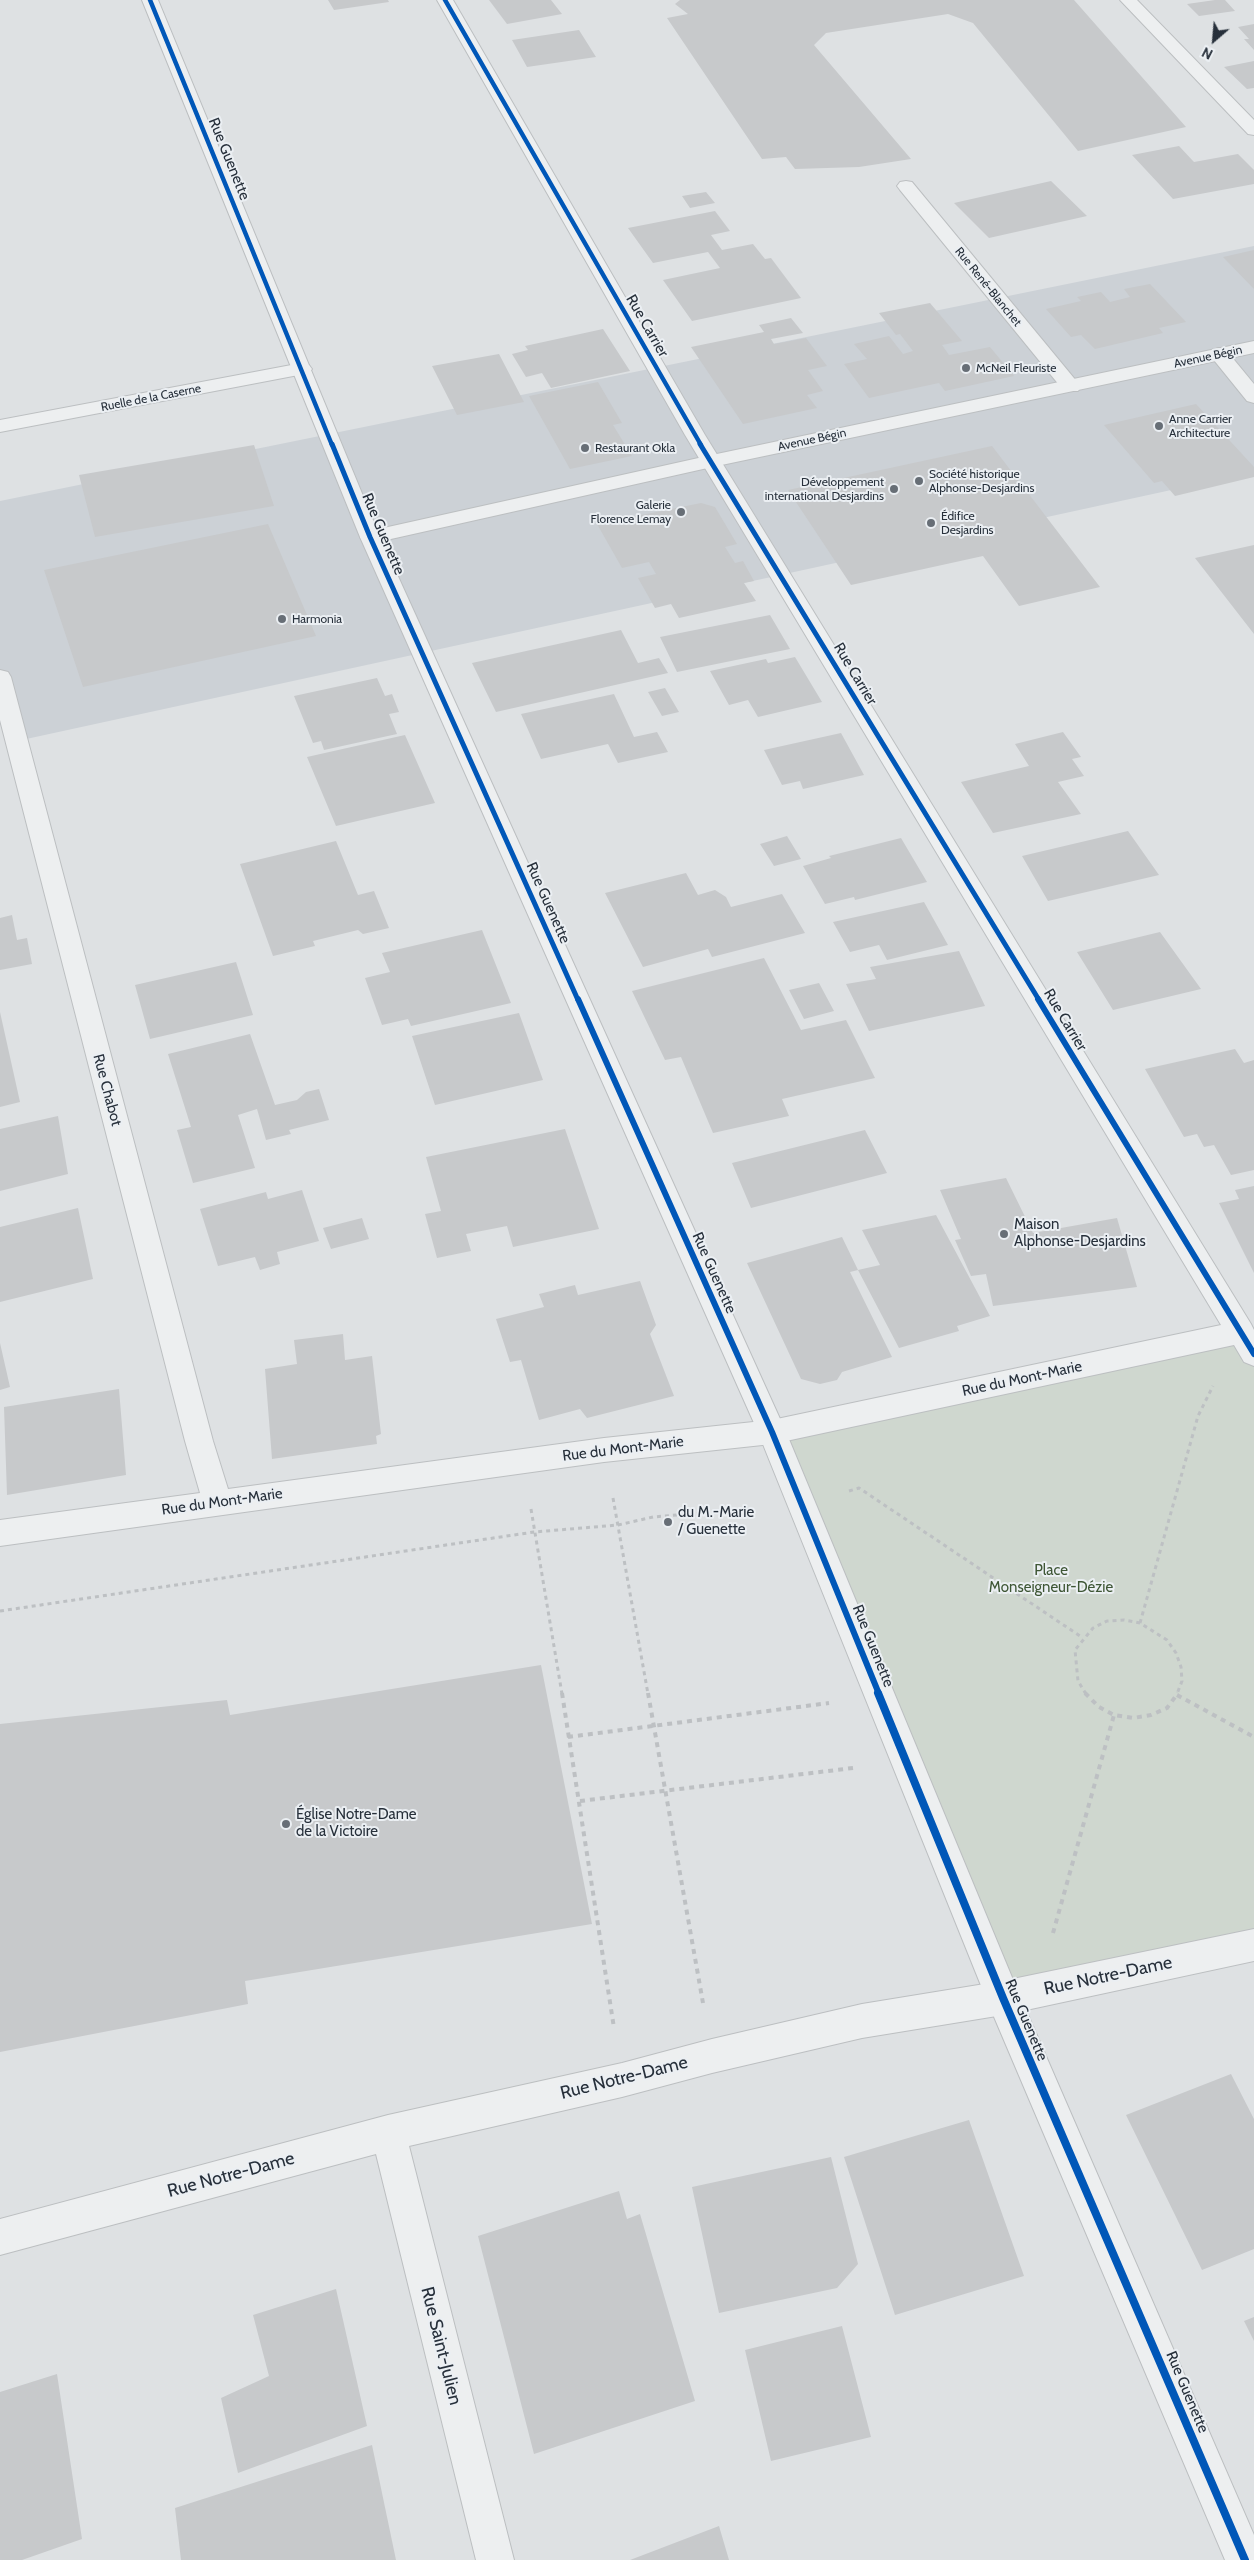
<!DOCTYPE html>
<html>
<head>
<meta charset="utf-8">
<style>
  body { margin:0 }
  #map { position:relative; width:1254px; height:2560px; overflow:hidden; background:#dee1e3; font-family:Cabin,sans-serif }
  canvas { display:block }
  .north { position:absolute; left:1189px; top:15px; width:50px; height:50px; -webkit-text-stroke:4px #ebeff3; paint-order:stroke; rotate:207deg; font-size:14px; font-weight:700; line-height:20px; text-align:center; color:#27303b }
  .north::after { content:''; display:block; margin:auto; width:18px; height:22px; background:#27303b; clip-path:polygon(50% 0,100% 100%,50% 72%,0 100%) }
</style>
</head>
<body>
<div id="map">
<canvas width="1254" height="2560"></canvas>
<div class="north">N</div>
</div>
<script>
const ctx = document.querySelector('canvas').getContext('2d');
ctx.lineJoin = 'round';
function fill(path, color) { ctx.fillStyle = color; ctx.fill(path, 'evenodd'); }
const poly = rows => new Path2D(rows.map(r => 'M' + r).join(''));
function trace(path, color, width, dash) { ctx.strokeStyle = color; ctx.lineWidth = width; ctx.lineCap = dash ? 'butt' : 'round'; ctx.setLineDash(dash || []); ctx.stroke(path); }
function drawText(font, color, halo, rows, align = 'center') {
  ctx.font = font + ' Cabin,sans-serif'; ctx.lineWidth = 4; ctx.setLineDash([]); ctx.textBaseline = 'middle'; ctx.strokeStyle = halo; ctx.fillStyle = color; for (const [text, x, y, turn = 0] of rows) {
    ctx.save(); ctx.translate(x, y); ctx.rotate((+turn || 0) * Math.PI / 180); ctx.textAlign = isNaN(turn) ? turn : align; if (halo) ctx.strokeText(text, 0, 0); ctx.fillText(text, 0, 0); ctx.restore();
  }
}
fill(poly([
  [1254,246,1254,472,17,741,0,677,0,501]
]), '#ccd1d6');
fill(poly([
  [1241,1332,1254,1355,1254,1945,1003,1998,772,1432]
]), '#cfd7cf');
fill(poly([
  [328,0,388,0,389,2,334,10],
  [489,0,551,0,562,14,507,24],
  [680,0,1074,0,1186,127,1078,151,973,23,948,14,826,33,814,45,911,159,859,167,795,169,786,157,762,159,667,18,688,14,675,4],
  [1215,0,1225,0,1235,11,1199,16,1187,4],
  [1254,24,1254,50,1244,39,1249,39,1238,27],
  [579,30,596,57,527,67,512,40],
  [1254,61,1254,88,1247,89,1224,67],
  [1179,146,1194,162,1238,154,1254,170,1254,184,1173,199,1132,155],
  [1051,181,1087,216,989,238,954,203],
  [706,192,715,203,690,208,682,196],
  [715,211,730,231,711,235,722,250,753,244,765,259,771,258,801,298,692,321,663,280,720,268,708,252,653,263,628,228],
  [1254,250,1254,289,1223,257],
  [1150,284,1186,322,1159,328,1163,333,1095,349,1081,335,1071,337,1046,309,1081,301,1077,297,1101,292,1110,302,1130,297,1124,289],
  [930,303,962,341,942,345,949,355,990,347,1014,376,945,391,939,383,869,398,844,364,867,359,854,344,889,336,903,354,913,351,900,334,896,335,879,313],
  [791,318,803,333,771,339,774,344,806,338,827,366,808,370,823,391,807,395,817,408,743,424,691,347,764,332,759,325],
  [603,329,630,371,551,388,542,373,526,377,512,354,528,350,525,346],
  [499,354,524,402,457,415,432,366],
  [598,382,622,423,613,425,632,456,570,469,529,396],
  [1196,404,1254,467,1254,477,1175,496,1162,481,1154,483,1104,425],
  [254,445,274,506,95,537,79,475],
  [992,446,1100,587,1019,606,983,556,851,585,788,490],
  [701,503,715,507,737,544,725,547,735,563,743,561,754,581,744,583,756,601,679,618,671,604,655,608,638,578,656,574,649,562,622,568,597,524],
  [268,524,316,636,83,687,44,570],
  [1254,545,1254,634,1195,558],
  [770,615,790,649,677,672,660,637],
  [621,630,638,663,659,658,668,673,496,712,472,663],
  [795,657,822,702,758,717,748,700,729,705,710,671,766,659,768,663],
  [377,678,385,696,392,694,399,712,389,714,397,734,324,750,321,741,313,743,294,696],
  [665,688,679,712,662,716,648,692],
  [614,694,634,737,657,732,668,752,618,763,608,744,541,759,521,714],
  [1063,732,1081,757,1072,759,1084,776,1058,782,1081,814,993,833,961,782,1029,766,1015,744],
  [841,733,864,775,803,789,800,781,782,785,764,750],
  [405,735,435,803,336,826,307,757],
  [1128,831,1159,875,1048,901,1022,856],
  [787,836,801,859,774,866,760,844],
  [901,838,927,882,855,900,854,897,825,904,803,866,831,858,829,856],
  [336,841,358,895,374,891,389,928,363,934,358,930,313,941,315,946,273,956,240,864],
  [686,873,698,895,715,890,726,897,731,907,782,894,805,933,712,957,708,949,643,967,605,893],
  [924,902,948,945,887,960,879,945,850,952,833,922],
  [12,915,17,940,27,938,32,964,0,970,0,918],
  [482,930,511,1003,411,1026,408,1019,382,1025,365,978,390,972,382,953],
  [1160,932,1201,989,1113,1010,1077,952],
  [959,951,985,1006,869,1031,846,984,876,979,870,967],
  [764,958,801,1030,846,1020,875,1078,782,1099,789,1116,713,1133,681,1057,665,1060,632,991],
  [236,962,253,1015,150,1039,135,985],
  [819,983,834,1011,804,1019,789,990],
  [0,1012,20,1102,0,1107],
  [519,1013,543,1080,435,1105,412,1036],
  [250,1034,275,1105,297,1100,306,1092,319,1089,329,1120,289,1130,291,1134,266,1140,257,1109,238,1115,255,1168,193,1183,177,1130,191,1127,168,1054],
  [1235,1049,1244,1063,1254,1060,1254,1170,1231,1175,1214,1145,1204,1147,1197,1134,1184,1137,1145,1069],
  [58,1116,68,1174,0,1191,0,1129],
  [565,1129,599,1229,513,1247,507,1226,466,1234,471,1251,437,1258,425,1214,441,1211,426,1157],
  [865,1130,887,1173,751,1208,732,1163],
  [1006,1178,1033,1233,1117,1218,1137,1287,993,1306,986,1274,971,1276,955,1240,961,1239,940,1190],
  [1254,1186,1254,1273,1219,1203,1239,1199,1235,1190],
  [302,1190,319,1241,277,1252,280,1264,260,1270,255,1257,218,1266,200,1209,266,1192,268,1199],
  [78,1208,93,1279,0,1302,0,1227],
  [936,1215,990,1316,957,1326,959,1331,899,1348,858,1270,880,1265,862,1230],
  [362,1218,369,1239,331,1249,323,1228],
  [842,1237,858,1270,850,1272,892,1357,842,1372,837,1380,820,1384,801,1379,747,1263],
  [640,1281,656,1325,650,1334,674,1396,587,1418,580,1409,539,1420,521,1360,510,1362,496,1319,544,1307,539,1294,575,1285,578,1295],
  [343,1334,345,1360,372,1356,381,1434,376,1436,377,1444,272,1459,265,1369,297,1364,294,1340],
  [0,1343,10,1387,0,1390],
  [119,1389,126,1475,7,1495,4,1407],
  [541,1665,592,1924,245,1981,248,2004,0,2052,0,1724,227,1700,230,1715],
  [1231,2074,1254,2119,1254,2249,1202,2270,1126,2115],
  [969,2120,1024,2276,895,2315,844,2157],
  [831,2157,858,2264,837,2288,719,2313,692,2187],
  [619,2191,627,2219,640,2214,695,2401,534,2454,478,2236],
  [336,2289,367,2426,238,2473,221,2398,269,2376,253,2315],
  [1254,2317,1254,2341,1244,2321],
  [842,2326,871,2437,771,2461,745,2350],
  [57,2374,82,2539,22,2560,0,2560,0,2392],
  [372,2445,396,2560,181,2560,175,2508],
  [719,2526,729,2560,630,2560]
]), '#c7c9cb');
const service = poly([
  [906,181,912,182,1078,383,1081,387,1078,391,1064,391,900,190,897,186,900,182,906,181],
  [302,363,309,365,312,369,309,373,0,432,0,420,302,363]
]);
const minor = poly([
  [142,0,158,0,380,537,377,542,370,543,363,542,360,537,142,0],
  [437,0,453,0,705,435,1251,1324,1254,1330,1254,1366,1244,1362,1234,1345,772,1444,604,1462,0,1546,0,1520,200,1493,185,1441,0,720,0,670,8,672,11,677,213,1441,228,1489,604,1438,772,1420,1221,1325,685,435,437,0],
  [1120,0,1137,0,1254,120,1254,135,1248,134,1120,0],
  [1219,348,1226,350,1254,384,1254,403,1247,401,1209,354,1212,350,1219,348],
  [1254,1929,1254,1961,1003,2015,862,2038,712,2073,622,2097,409,2146,514,2560,476,2560,376,2154,0,2255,0,2219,388,2115,622,2063,712,2039,862,2004,1003,1981,1254,1929]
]);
const tertiary = poly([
  [1254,341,1254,353,712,467,382,541,786,1432,1016,1987,1254,2535,1254,2560,1225,2560,986,1998,758,1432,360,537,363,532,370,531,712,455,1254,341]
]);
trace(service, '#bcbfc1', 2);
trace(minor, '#bcbfc1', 2);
trace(tertiary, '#bcbfc1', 2);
trace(poly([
  [849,1491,859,1488,1083,1638],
  [613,1498,648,1694],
  [531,1509,562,1694],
  [0,1611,534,1532,618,1525,653,1517,750,1509],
  [1140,1623,1198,1416,1213,1386],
  [1086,1694,1078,1681,1075,1650,1093,1628,1107,1621,1124,1620,1140,1623,1167,1640,1176,1653,1181,1667,1182,1681,1177,1694]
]), '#bdc0c3', 3, [4, 4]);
trace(poly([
  [562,1693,614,2028],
  [648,1693,703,2003],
  [1085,1693,1099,1707,1114,1715,1133,1718,1151,1715,1167,1708,1178,1693],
  [1177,1695,1254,1737],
  [568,1737,829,1703],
  [580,1801,853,1768],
  [1053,1933,1114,1715]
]), '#bdc0c3', 4, [5, 5]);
fill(service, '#edeff0');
fill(minor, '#edeff0');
fill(tertiary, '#edeff0');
trace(poly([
  [150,0,332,445],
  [445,0,701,445]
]), '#0057b8', 4.5);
trace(poly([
  [332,444,370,537,578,1000],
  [700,444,1039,1000]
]), '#0057b8', 5);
trace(poly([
  [578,999,772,1432,879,1694],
  [1038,999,1254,1354]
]), '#0057b8', 6);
trace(poly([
  [878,1693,1003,1998,1245,2560]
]), '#0057b8', 8);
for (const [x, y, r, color] of [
  [966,368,5,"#676e76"],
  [1159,426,5,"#676e76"],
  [585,448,5,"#676e76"],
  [919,481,5,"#676e76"],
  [894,489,5,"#676e76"],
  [681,512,5,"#676e76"],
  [931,523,5,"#676e76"],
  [282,619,5,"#676e76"],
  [1004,1234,5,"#676e76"],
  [668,1522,5,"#676e76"],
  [286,1824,5,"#676e76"]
]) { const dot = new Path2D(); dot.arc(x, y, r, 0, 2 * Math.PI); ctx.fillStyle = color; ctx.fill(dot); trace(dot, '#ebeff3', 2); }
drawText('12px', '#27303b', '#ebeff3', [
  ["Rue René-Blanchet",988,287,51],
  ["Avenue Bégin",1208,357,-12],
  ["Ruelle de la Caserne",151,398,-11],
  ["Avenue Bégin",812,440,-12]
]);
drawText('12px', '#27303b', '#ebeff3', [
  ["McNeil Fleuriste",976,368],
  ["Anne Carrier",1169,419],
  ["Architecture",1169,433],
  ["Restaurant Okla",595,448],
  ["Société historique",929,474],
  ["Alphonse-Desjardins",929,488],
  ["Développement",884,482,"right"],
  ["international Desjardins",884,496,"right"],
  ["Galerie",671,505,"right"],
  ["Florence Lemay",671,519,"right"],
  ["Édifice",941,516],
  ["Desjardins",941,530],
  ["Harmonia",292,619]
], 'left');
drawText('15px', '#27303b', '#ebeff3', [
  ["Rue Guenette",229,159,68],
  ["Rue Carrier",647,326,60],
  ["Rue Guenette",383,534,67],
  ["Rue Carrier",855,674,59],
  ["Rue Guenette",548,903,66],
  ["Rue Carrier",1065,1020,59],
  ["Rue Chabot",107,1090,75],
  ["Rue Guenette",714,1273,66],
  ["Rue du Mont-Marie",1022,1379,-12],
  ["Rue du Mont-Marie",623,1449,-7],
  ["Rue du Mont-Marie",222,1502,-8],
  ["Rue Guenette",873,1646,68],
  ["Rue Guenette",1026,2020,67],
  ["Rue Guenette",1187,2392,67]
]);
drawText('15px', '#27303b', '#ebeff3', [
  ["Maison",1014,1225],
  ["Alphonse-Desjardins",1014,1242],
  ["du M.-Marie",678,1513],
  ["/ Guenette",678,1530],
  ["Église Notre-Dame",296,1815],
  ["de la Victoire",296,1832]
], 'left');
drawText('15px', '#3e5635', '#ebeff3', [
  ["Place",1051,1571],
  ["Monseigneur-Dézie",1051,1588]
]);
drawText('18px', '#27303b', '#ebeff3', [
  ["Rue Notre-Dame",1108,1976,-12],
  ["Rue Notre-Dame",624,2078,-14],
  ["Rue Notre-Dame",231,2175,-15],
  ["Rue Saint-Julien",441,2346,76]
]);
</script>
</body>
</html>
